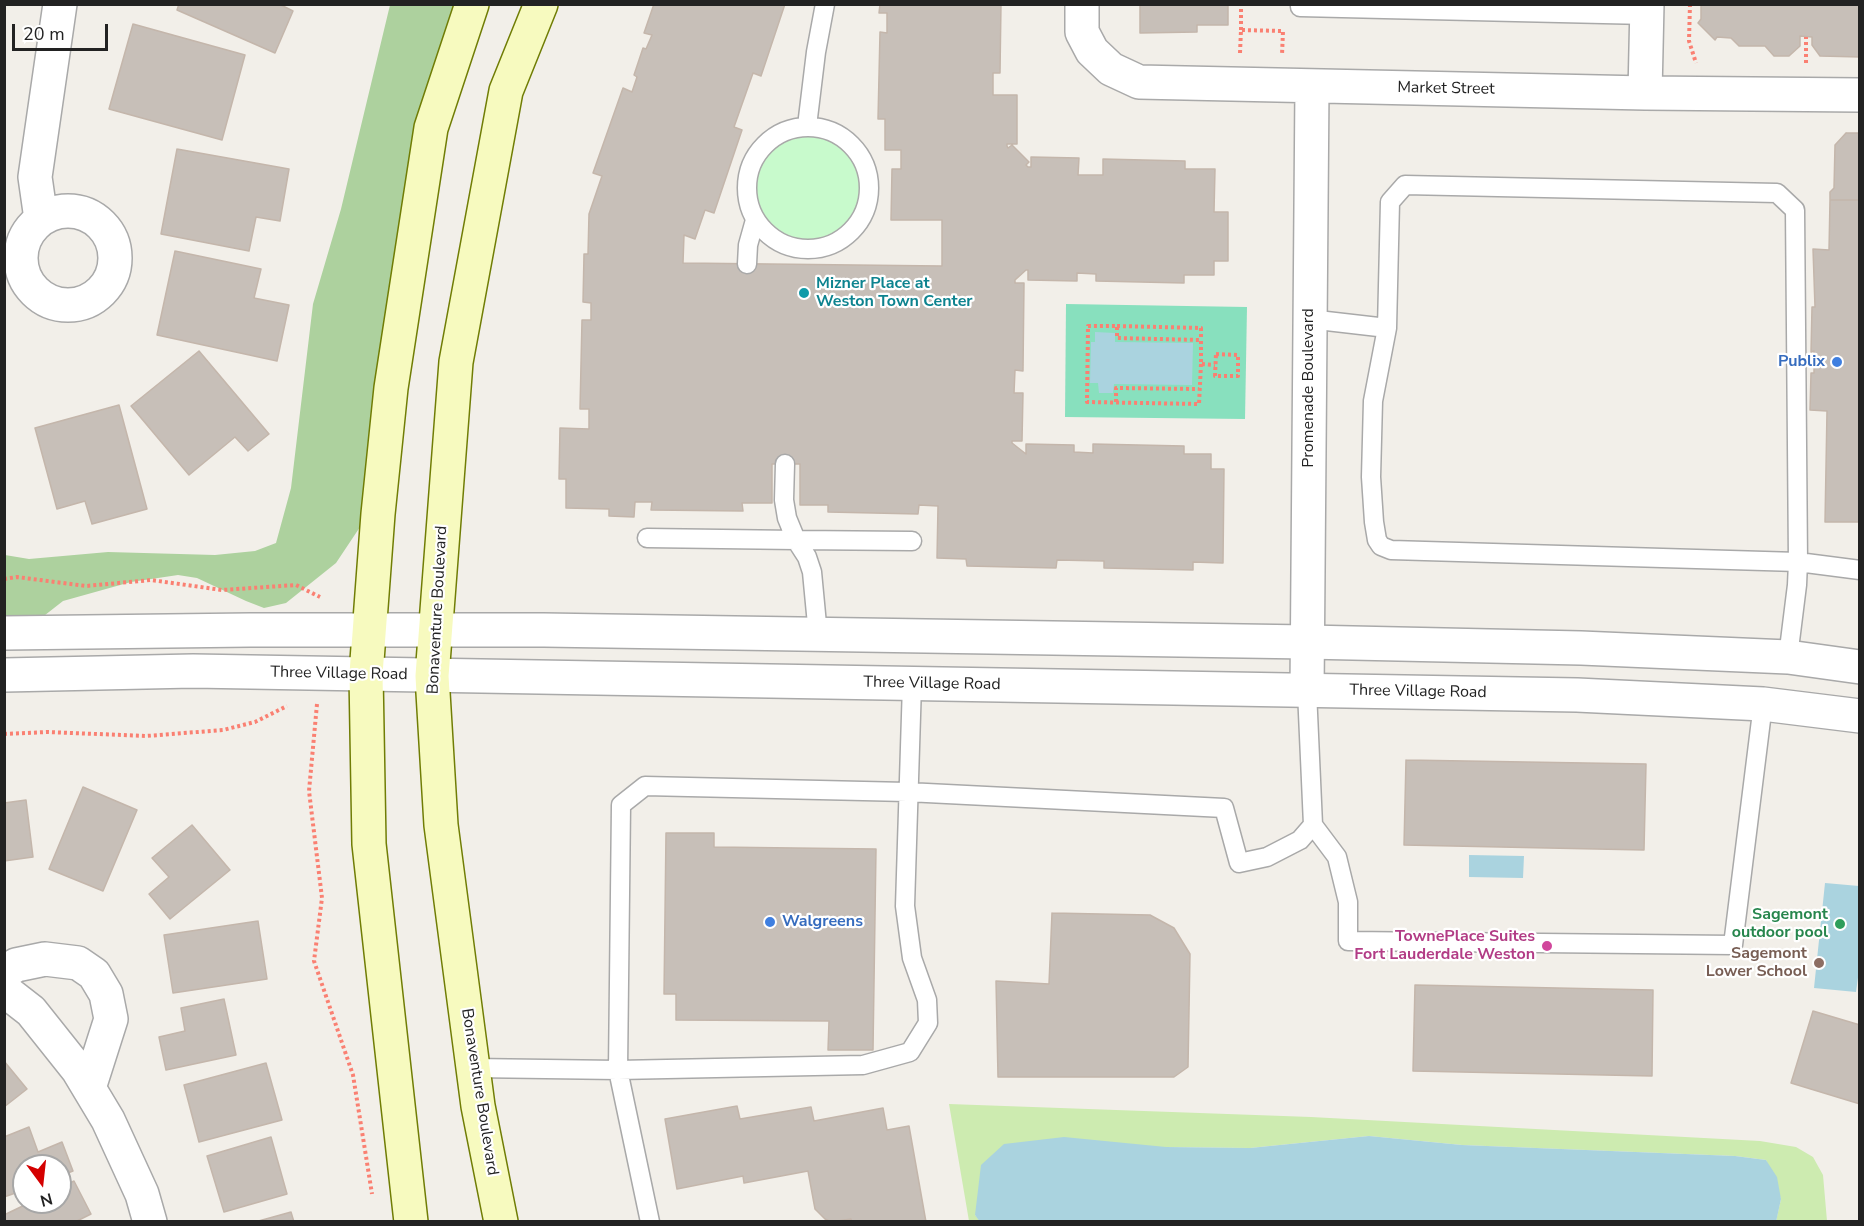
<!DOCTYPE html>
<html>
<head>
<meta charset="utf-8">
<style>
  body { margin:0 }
  #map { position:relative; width:1864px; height:1226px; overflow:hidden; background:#f2efe9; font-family:"Nunito Sans",sans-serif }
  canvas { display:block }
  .frame { position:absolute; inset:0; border:6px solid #222; pointer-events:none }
  .north { position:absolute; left:12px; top:1154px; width:60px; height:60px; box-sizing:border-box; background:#fff; border:2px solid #a7a7a7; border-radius:50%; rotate:165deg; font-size:16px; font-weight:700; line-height:24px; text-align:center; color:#222 }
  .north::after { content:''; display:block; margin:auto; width:21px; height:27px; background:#d40000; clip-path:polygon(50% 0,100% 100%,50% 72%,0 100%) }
  .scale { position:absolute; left:12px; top:24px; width:96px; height:27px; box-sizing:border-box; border:3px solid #222; border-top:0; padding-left:8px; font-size:18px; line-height:21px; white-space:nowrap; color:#222; -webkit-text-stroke:4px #fff; paint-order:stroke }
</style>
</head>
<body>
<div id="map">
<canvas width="1864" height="1226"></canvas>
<div class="frame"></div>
<div class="north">N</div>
<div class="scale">20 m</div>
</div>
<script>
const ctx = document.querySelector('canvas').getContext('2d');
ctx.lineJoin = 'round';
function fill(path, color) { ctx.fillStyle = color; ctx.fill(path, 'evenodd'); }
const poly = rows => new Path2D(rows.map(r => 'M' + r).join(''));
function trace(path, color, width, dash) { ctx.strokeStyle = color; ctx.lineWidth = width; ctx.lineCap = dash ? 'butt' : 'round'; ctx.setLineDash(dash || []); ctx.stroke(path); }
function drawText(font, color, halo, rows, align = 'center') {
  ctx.font = font + ' "Nunito Sans",sans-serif'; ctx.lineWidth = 4.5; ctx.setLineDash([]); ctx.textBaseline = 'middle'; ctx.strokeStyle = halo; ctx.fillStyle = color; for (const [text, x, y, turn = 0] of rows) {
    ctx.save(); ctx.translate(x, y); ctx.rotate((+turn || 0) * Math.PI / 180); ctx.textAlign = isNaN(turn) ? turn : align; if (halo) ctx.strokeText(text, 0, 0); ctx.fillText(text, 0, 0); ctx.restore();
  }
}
fill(poly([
  [949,1104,1311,1117,1760,1141,1796,1147,1813,1157,1823,1175,1827,1221,1776,1221,1781,1199,1766,1160,1735,1156,1462,1145,1369,1136,1250,1148,1166,1147,975,1215,980,1221,969,1221]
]), '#cdebb0');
fill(poly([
  [390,5,466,5,375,471,360,527,336,563,286,603,264,608,246,601,197,578,178,575,131,582,63,601,40,619,5,622,5,555,29,559,108,552,215,555,255,551,276,543,291,488,313,304,341,209]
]), '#add19e');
fill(poly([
  '747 188a61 61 0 1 1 122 0a61 61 0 1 1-122 0Z'
]), '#c8facc');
fill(poly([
  [1066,304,1247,307,1245,419,1065,417]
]), '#88e0be');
fill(poly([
  [1095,332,1115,333,1115,342,1193,343,1192,385,1114,384,1113,393,1099,393,1098,383,1090,383,1091,342,1095,342],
  [1469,855,1524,856,1523,878,1469,877],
  [1825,883,1859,886,1860,963,1856,992,1814,988],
  [1369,1136,1462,1145,1735,1156,1766,1160,1777,1177,1781,1199,1776,1222,980,1222,975,1215,981,1165,1004,1144,1064,1137,1166,1147,1250,1148]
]), '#aad3df');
const building = poly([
  [179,4,279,4,293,11,275,53,177,10,179,4],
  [654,4,785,4,761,76,753,73,734,127,742,130,714,213,705,210,695,239,684,235,683,263,942,266,942,220,891,220,892,169,901,169,901,150,885,150,885,119,878,119,880,32,887,33,887,13,879,13,880,4,1001,4,1000,73,993,73,993,95,1017,95,1017,144,1007,144,1007,146,1008,148,1012,145,1029,162,1026,165,1028,167,1031,167,1031,157,1079,158,1078,175,1103,175,1103,159,1185,161,1185,169,1215,169,1214,212,1228,212,1228,261,1214,261,1214,275,1184,275,1184,283,1096,281,1096,274,1077,273,1077,281,1028,280,1028,270,1026,270,1015,280,1015,283,1024,283,1023,371,1015,370,1014,393,1023,393,1022,441,1012,441,1012,443,1026,454,1026,444,1074,445,1074,452,1093,453,1093,444,1184,446,1184,454,1211,454,1211,469,1224,469,1223,563,1193,562,1193,570,1104,568,1104,561,1057,560,1056,568,967,566,966,559,937,558,938,506,919,505,918,514,828,512,828,505,800,505,800,464,772,464,772,503,742,503,743,511,651,510,652,502,635,502,634,517,609,516,609,509,566,508,566,479,559,479,560,428,589,429,589,409,580,409,582,320,591,320,591,303,583,302,584,254,588,254,589,214,602,176,593,173,623,88,632,92,637,77,634,75,643,48,646,49,652,35,644,33,654,4],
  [1140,4,1228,4,1228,25,1197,25,1197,32,1140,33,1140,4],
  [1701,4,1860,4,1860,57,1820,56,1812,45,1812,37,1800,36,1800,46,1789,56,1774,56,1765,46,1739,46,1731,38,1717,37,1715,40,1698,23,1701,19,1701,4],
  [133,24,245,55,222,140,109,109,133,24],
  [1846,133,1860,133,1860,200,1830,200,1830,192,1834,188,1835,145,1846,133],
  [177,149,289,169,280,221,256,217,249,251,161,234,177,149],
  [1830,200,1860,200,1860,522,1825,522,1827,411,1810,410,1811,373,1814,373,1814,351,1811,352,1812,307,1815,307,1813,249,1829,250,1830,200],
  [175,251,261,269,254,298,289,305,277,361,157,335,175,251],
  [199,351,269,434,248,451,235,437,189,475,131,406,199,351],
  [119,405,147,509,92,524,85,501,57,509,35,428,119,405],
  [1406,760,1646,764,1644,850,1404,845,1406,760],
  [83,787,137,810,103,891,49,869,83,787],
  [26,800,33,857,4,861,4,803,26,800],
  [192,825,230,870,170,919,149,894,169,877,152,858,192,825],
  [666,833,714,833,714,847,876,849,873,1050,828,1050,829,1021,676,1020,676,994,664,994,666,833],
  [1052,913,1150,915,1174,928,1190,954,1188,1067,1174,1077,998,1077,996,981,1049,984,1052,913],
  [258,921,267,979,173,993,164,935,258,921],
  [1415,985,1653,990,1652,1076,1413,1071,1415,985],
  [224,999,236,1055,166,1070,159,1037,185,1031,181,1008,224,999],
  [1813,1011,1860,1025,1860,1104,1791,1083,1813,1011],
  [4,1061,27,1089,4,1107,4,1061],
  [266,1063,282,1120,199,1142,184,1085,266,1063],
  [737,1106,740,1119,811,1107,814,1121,883,1108,887,1130,909,1126,926,1222,852,1222,851,1219,831,1222,825,1219,815,1209,808,1171,744,1183,743,1176,677,1189,665,1119,737,1106],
  [29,1127,38,1152,62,1142,73,1171,60,1176,60,1166,24,1166,24,1190,4,1197,4,1137,29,1127],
  [271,1137,287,1194,224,1212,207,1156,271,1137],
  [74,1181,91,1214,75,1222,4,1222,4,1215,31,1202,60,1202,60,1188,74,1181],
  [291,1212,294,1222,255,1222,291,1212]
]);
fill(building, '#c7bfb8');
trace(building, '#c4b6ab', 1.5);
const service = poly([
  [1300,4,1300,7,1384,9,1647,15],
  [807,126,816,52,825,4],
  '747 188a61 61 0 1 1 122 0a61 61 0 1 1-122 0Z',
  [747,264,748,245,755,220],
  [1309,319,1387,328],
  [785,464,784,500,787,518,796,540,912,541],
  [647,538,796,540,807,557,812,572,818,635],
  [1788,657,1797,585,1798,562,1795,210,1777,193,1405,185,1390,202,1387,328,1373,401,1371,477,1374,522,1377,540,1381,546,1391,550,1798,562,1860,570],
  [1313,825,1337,857,1348,902,1348,941,1733,945,1763,704],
  [473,1068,618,1070,863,1065,910,1052,928,1023,927,1000,912,958,905,906,912,684],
  [650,1222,618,1070,621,805,645,786,907,792,1224,808,1239,863,1267,857,1300,840,1313,825,1307,691]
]);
const minor = poly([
  [1082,4,1082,32,1092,51,1111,69,1139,82,1645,93,1860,95],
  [1645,93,1647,4],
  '21 258a47 47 0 1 1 94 0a47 47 0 1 1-94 0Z',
  [41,219,35,177,60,4],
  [1307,691,1312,86],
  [4,973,16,965,45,959,78,963,94,974,106,994,111,1019,89,1088],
  [4,990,31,1011,78,1070,108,1120,142,1194,150,1222]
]);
const tertiary = poly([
  [4,633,250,630,544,630,1307,642,1581,648,1788,657,1860,667],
  [4,675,193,671,1577,695,1763,704,1860,716]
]);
const secondary = poly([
  [411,1222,369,844,366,674,378,514,391,388,431,128,472,4],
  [501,1222,478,1106,441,825,432,676,456,362,506,91,541,4]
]);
trace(service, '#a9a9a9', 21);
trace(minor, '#a9a9a9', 36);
trace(tertiary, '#a9a9a9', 36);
trace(secondary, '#707d05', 36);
trace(poly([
  [1690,4,1689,41,1696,63],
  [1241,30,1241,4],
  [1240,53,1241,30,1283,31,1282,55],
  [1806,63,1806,37],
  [1117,326,1201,328,1201,340],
  [1216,354,1238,355,1238,376,1215,376,1216,354],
  [1201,364,1199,404,1087,402,1088,326,1117,326,1117,338,1201,340,1201,364,1215,365],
  [1116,402,1116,388,1199,389],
  [4,579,17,577,86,586,151,580,222,590,296,585,320,597],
  [317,704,309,791,322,898,314,961,353,1075,372,1194],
  [4,734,48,732,146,736,223,730,255,722,287,706]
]), '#fa8072', 4, [3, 3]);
trace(service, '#fff', 18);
trace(minor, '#fff', 33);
trace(tertiary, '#fff', 33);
trace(secondary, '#f7fabf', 33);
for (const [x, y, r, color] of [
  [804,293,6,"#0f9aa8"],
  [1837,362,6,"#3f7fe0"],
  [770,922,6,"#3f7fe0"],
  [1840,924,6,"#2e9e5b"],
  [1547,946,6,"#d1479c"],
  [1819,963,6,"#8d6e63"]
]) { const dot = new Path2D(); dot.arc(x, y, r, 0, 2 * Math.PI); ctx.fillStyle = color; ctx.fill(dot); trace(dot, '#fff', 2); }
drawText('16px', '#222', '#fff', [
  ["Market Street",1446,89,1],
  ["Promenade Boulevard",1309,388,-90],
  ["Bonaventure Boulevard",438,610,-87],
  ["Three Village Road",339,674,1],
  ["Three Village Road",932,684,1],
  ["Three Village Road",1418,692,1],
  ["Bonaventure Boulevard",479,1092,81]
]);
drawText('bold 16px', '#0d838f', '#fff', [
  ["Mizner Place at",816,284],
  ["Weston Town Center",816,302]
], 'left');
drawText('bold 16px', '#366cbe', '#fff', [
  ["Publix",1825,362],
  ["Walgreens",782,922,"left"]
], 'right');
drawText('bold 16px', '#27864d', '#fff', [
  ["Sagemont",1828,915],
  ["outdoor pool",1828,933]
], 'right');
drawText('bold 16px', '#b23c85', '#fff', [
  ["TownePlace Suites",1535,937],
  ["Fort Lauderdale Weston",1535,955]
], 'right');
drawText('bold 16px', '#785e54', '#fff', [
  ["Sagemont",1807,954],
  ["Lower School",1807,972]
], 'right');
</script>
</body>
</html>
